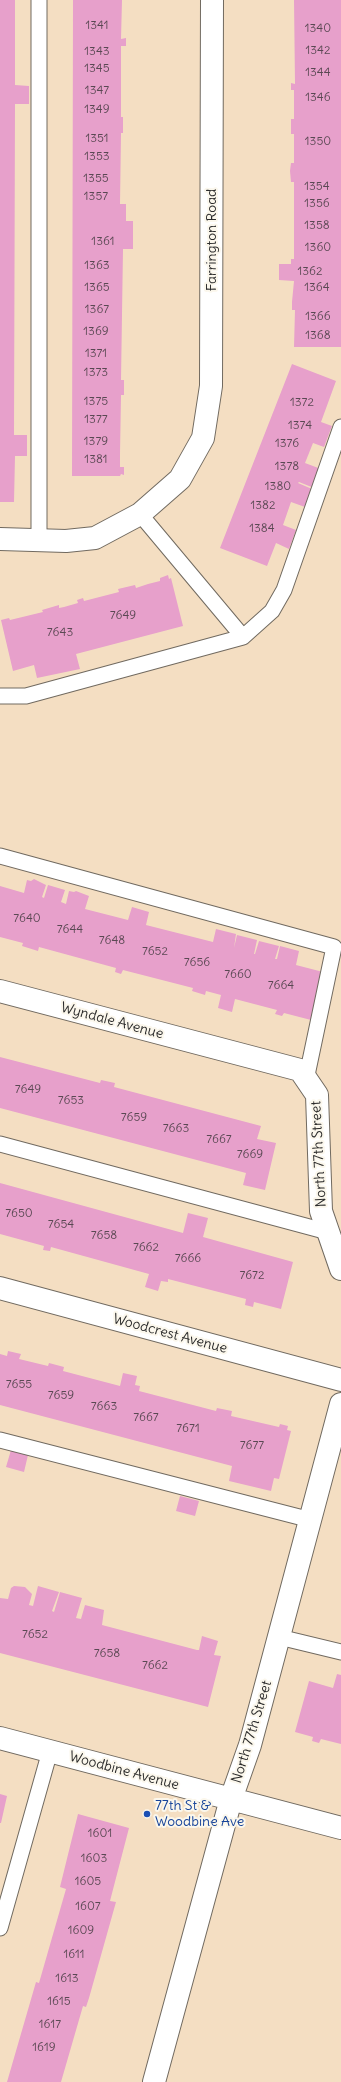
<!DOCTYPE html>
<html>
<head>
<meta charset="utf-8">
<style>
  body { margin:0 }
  canvas { display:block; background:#f4dec2 }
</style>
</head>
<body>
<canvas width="341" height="2082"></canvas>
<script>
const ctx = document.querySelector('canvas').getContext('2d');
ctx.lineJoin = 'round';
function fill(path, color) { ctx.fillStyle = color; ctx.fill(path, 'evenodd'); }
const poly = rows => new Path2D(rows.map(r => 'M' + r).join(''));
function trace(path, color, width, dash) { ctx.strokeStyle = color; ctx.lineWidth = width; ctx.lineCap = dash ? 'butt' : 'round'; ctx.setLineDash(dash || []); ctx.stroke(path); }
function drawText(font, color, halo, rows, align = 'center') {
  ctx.font = font + ' Delius,sans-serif'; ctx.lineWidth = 4; ctx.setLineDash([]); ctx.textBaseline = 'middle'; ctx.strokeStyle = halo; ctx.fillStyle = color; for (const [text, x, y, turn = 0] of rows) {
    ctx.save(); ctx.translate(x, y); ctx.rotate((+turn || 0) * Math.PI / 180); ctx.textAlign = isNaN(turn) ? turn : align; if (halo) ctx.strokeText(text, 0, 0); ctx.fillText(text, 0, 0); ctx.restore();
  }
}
fill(poly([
  [0,0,15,0,15,85,29,86,29,104,15,104,14,435,27,435,27,456,15,456,14,502,0,502],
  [73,0,122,0,121,39,126,38,126,46,121,46,121,117,123,117,123,133,121,133,120,204,126,204,126,221,133,221,133,249,123,249,121,380,124,380,124,395,121,395,120,454,120,467,124,467,124,475,121,474,120,476,72,476],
  [294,0,341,0,341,347,294,347,295,310,292,310,292,302,294,281,279,280,279,264,291,264,291,259,294,259,294,182,291,182,290,171,291,163,294,163,294,134,291,134,291,119,294,119,294,90,291,90,291,83,295,84],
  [292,364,336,381,321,422,332,426,324,447,313,443,305,463,321,469,314,488,299,482,298,483,312,489,305,507,291,502,283,525,296,530,289,549,276,543,267,566,220,548],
  [168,575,169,579,171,578,183,626,76,654,80,669,37,678,34,665,13,671,1,620,9,618,10,620,43,612,42,610,59,605,59,608,64,607,78,603,77,600,83,598,84,601,119,592,118,589,135,585,136,588,148,584,160,581,160,578],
  [34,879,46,885,42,897,44,898,48,885,65,890,61,902,66,904,69,891,74,892,76,891,89,896,85,909,128,920,132,907,149,912,146,925,213,942,216,929,236,934,234,948,237,935,257,940,254,954,255,954,259,941,279,946,275,959,277,959,280,946,299,951,296,965,323,972,311,1020,284,1013,282,1016,275,1014,277,1010,235,999,232,1012,218,1008,221,995,206,991,205,995,192,991,193,988,123,970,121,974,115,972,116,968,39,947,38,951,22,946,23,943,0,937,0,886,24,893,27,880,31,881],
  [0,1057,100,1083,101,1080,115,1083,114,1087,261,1126,257,1139,276,1143,265,1190,243,1185,246,1173,0,1108],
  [0,1183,183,1233,188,1213,208,1218,203,1237,293,1262,281,1309,254,1302,253,1307,245,1305,246,1299,168,1279,168,1282,161,1281,158,1291,145,1287,149,1274,51,1247,50,1251,43,1250,44,1246,0,1234],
  [8,1351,21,1354,19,1359,48,1366,49,1363,64,1367,63,1371,120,1386,123,1373,137,1376,135,1385,140,1386,139,1391,216,1411,217,1408,232,1411,231,1416,279,1427,280,1424,288,1426,287,1430,291,1431,279,1479,274,1478,271,1491,229,1481,232,1466,0,1405,0,1354,7,1356],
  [11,1450,28,1455,24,1472,6,1467],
  [180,1496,199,1501,195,1516,176,1511],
  [14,1586,25,1587,32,1594,29,1605,33,1606,38,1586,59,1592,52,1611,54,1612,60,1592,82,1598,76,1618,81,1619,85,1605,104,1610,102,1625,197,1650,199,1650,202,1636,218,1641,214,1655,221,1656,208,1707,0,1653,0,1598,8,1599,11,1588],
  [337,1674,341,1675,341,1744,321,1739,319,1743,312,1741,313,1737,295,1732,309,1681,333,1688],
  [0,1794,7,1796,1,1823,0,1823],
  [78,1814,129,1828,110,1901,116,1902,89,1998,86,2007,83,2006,61,2082,7,2082,36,1982,39,1983,66,1889,60,1887]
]), '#e7a0cb');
const service = poly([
  [39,540,39,0],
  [243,637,272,611,284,590,341,427],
  [0,696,26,696,243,637,140,514],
  [0,856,334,947,306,1080],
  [0,1144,328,1232],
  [0,1440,311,1520],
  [279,1637,341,1652],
  [0,1928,50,1751]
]);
const minor = poly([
  [0,539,66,541,95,538,140,514,180,479,203,438,211,386,212,0],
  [0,991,300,1070,317,1095,321,1211,341,1269],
  [0,1288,341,1380],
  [0,1738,341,1828],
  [154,2082,231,1799,250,1745,341,1404]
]);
trace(service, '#716a60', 17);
trace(minor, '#716a60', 24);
trace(service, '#fff', 15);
trace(minor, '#fff', 22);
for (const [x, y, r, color] of [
  [147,1814,4,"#1a4fb4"]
]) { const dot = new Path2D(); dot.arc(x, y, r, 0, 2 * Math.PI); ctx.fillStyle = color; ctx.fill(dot); trace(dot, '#fbf7ec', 1.5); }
drawText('12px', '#5a4853', null, [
  ["1341",97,26],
  ["1340",318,29],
  ["1342",318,51],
  ["1343",97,52],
  ["1345",97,69],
  ["1344",318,73],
  ["1347",97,91],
  ["1346",318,98],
  ["1349",97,110],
  ["1351",97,139],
  ["1350",318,142],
  ["1353",97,157],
  ["1355",96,179],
  ["1354",317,187],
  ["1357",96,197],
  ["1356",317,204],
  ["1358",317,226],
  ["1361",103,242],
  ["1360",318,248],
  ["1363",97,266],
  ["1362",310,272],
  ["1365",97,288],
  ["1364",317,288],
  ["1367",97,310],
  ["1366",318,317],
  ["1369",96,332],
  ["1368",318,336],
  ["1371",96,354],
  ["1373",96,373],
  ["1375",96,402],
  ["1372",302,403],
  ["1377",96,420],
  ["1374",300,426],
  ["1379",96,442],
  ["1376",287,444],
  ["1381",96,460],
  ["1378",287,467],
  ["1380",278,487],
  ["1382",263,506],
  ["1384",262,529],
  ["7649",123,616],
  ["7643",60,633],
  ["7640",27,919],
  ["7644",70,930],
  ["7648",112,941],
  ["7652",155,952],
  ["7656",197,963],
  ["7660",238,975],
  ["7664",281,986],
  ["7649",28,1090],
  ["7653",71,1101],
  ["7659",134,1118],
  ["7663",176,1129],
  ["7667",219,1140],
  ["7669",250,1155],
  ["7650",19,1214],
  ["7654",61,1225],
  ["7658",104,1236],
  ["7662",146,1248],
  ["7666",188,1259],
  ["7672",252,1276],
  ["7655",19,1385],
  ["7659",61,1396],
  ["7663",104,1407],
  ["7667",146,1418],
  ["7671",188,1429],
  ["7677",252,1446],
  ["7652",35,1635],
  ["7658",107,1654],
  ["7662",155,1666],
  ["1601",100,1834],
  ["1603",94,1859],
  ["1605",88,1882],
  ["1607",88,1907],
  ["1609",81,1931],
  ["1611",74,1955],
  ["1613",67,1979],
  ["1615",59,2002],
  ["1617",50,2025],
  ["1619",44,2048]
]);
drawText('14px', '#2b2b2b', '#fbf7ec', [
  ["Farrington Road",212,240,-90],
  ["Wyndale Avenue",112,1021,15],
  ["North 77th Street",319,1154,-93],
  ["Woodcrest Avenue",170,1334,15],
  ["North 77th Street",252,1732,-73],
  ["Woodbine Avenue",124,1771,15]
]);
drawText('14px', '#164399', '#fbf7ec', [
  ["77th St &",155,1806],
  ["Woodbine Ave",155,1822]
], 'left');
</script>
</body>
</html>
